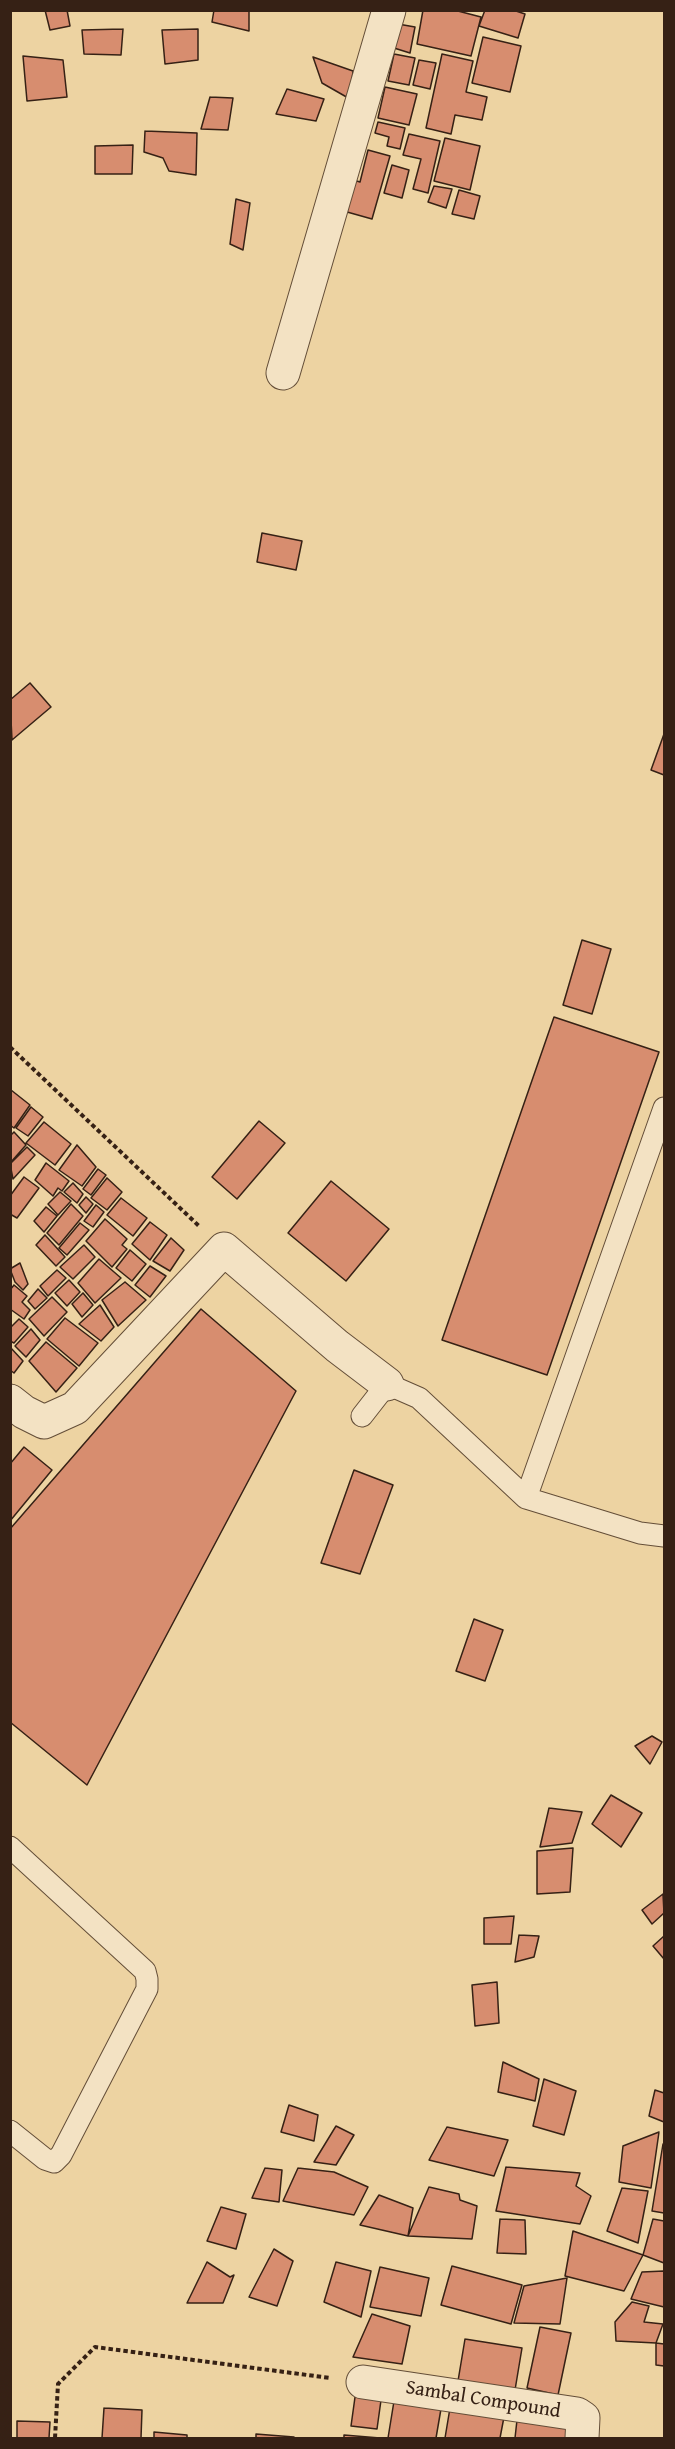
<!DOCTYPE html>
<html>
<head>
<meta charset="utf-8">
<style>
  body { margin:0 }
  #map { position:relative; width:675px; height:2449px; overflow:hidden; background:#edd3a2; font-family:"Gentium Book Plus",serif }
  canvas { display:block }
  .frame { position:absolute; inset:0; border:12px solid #362115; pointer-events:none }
</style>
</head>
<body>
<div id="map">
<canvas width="675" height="2449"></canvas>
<div class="frame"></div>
</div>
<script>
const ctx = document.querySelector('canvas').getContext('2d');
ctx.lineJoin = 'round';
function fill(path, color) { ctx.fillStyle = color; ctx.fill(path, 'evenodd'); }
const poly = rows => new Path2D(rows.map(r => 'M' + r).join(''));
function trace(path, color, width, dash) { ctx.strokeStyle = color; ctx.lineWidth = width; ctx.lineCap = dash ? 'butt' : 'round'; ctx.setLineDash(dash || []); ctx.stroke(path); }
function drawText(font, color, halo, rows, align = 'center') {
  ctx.font = font + ' "Gentium Book Plus",serif'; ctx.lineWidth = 4.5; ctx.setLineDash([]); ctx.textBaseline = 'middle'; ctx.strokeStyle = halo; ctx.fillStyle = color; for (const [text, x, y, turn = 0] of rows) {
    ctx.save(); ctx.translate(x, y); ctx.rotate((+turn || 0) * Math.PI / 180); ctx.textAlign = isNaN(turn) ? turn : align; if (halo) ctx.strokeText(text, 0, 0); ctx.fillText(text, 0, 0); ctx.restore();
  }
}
const building = poly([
  [45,10,67,10,70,26,50,30,45,10],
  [214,10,249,10,249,31,212,22,214,10],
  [423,10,454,10,481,17,471,56,417,44,423,10],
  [485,10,513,10,525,14,518,38,479,26,485,10],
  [398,24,415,27,410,53,394,48,398,24],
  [123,29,121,55,84,54,82,30,123,29],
  [198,29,198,60,165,64,162,30,198,29],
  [483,37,521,46,510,92,472,83,483,37],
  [394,54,415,58,409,85,388,81,394,54],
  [442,54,473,61,466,92,487,97,482,120,455,115,451,134,426,128,442,54],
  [23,56,63,60,67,97,27,101,23,56],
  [313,57,353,71,350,99,322,83,313,57],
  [419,60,436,63,430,89,413,85,419,60],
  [385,87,417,94,409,125,378,118,385,87],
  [287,89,324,99,316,121,276,114,287,89],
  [210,97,233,98,228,130,201,129,210,97],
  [378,122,405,128,400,149,387,146,389,137,375,133,378,122],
  [145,131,197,133,196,175,169,171,163,158,144,152,145,131],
  [409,134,440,141,428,193,413,189,421,159,403,155,409,134],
  [445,138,480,146,470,190,434,181,445,138],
  [133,145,132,174,95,174,95,146,133,145],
  [368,150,390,156,372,219,340,210,350,179,360,182,368,150],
  [392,165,409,170,402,198,384,193,392,165],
  [434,186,452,189,446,208,428,202,434,186],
  [459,190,480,196,474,219,452,214,459,190],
  [236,199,250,203,243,250,230,244,236,199],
  [262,533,302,541,296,570,257,562,262,533],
  [30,683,51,707,12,740,10,700,30,683],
  [664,734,664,775,651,770,664,734],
  [582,940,611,949,592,1014,563,1005,582,940],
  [554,1017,659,1052,547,1375,442,1340,554,1017],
  [11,1090,30,1105,14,1128,10,1125,11,1090],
  [31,1107,43,1117,28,1136,16,1128,31,1107],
  [259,1121,285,1143,237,1199,212,1177,259,1121],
  [44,1122,71,1144,55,1165,26,1143,44,1122],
  [14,1132,26,1145,11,1162,10,1136,14,1132],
  [77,1145,96,1167,82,1186,59,1170,77,1145],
  [27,1147,35,1155,13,1179,10,1164,27,1147],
  [46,1163,69,1181,62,1191,58,1188,53,1196,35,1180,46,1163],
  [98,1169,106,1175,91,1195,83,1189,98,1169],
  [24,1177,39,1188,17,1218,10,1214,10,1196,24,1177],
  [107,1178,122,1192,107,1210,91,1198,107,1178],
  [331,1181,389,1229,346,1281,288,1233,331,1181],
  [73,1183,83,1194,77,1203,64,1192,73,1183],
  [60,1192,71,1201,58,1215,48,1204,60,1192],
  [86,1197,93,1204,86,1213,79,1205,86,1197],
  [121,1198,147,1218,133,1236,107,1215,121,1198],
  [71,1204,83,1216,59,1245,47,1233,71,1204],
  [96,1205,104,1212,93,1227,84,1221,96,1205],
  [46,1207,57,1216,44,1232,34,1221,46,1207],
  [105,1219,127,1239,122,1245,127,1249,112,1267,86,1241,105,1219],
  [150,1222,167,1235,150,1260,132,1244,150,1222],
  [80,1223,89,1230,67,1255,59,1248,80,1223],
  [45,1235,65,1257,56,1266,36,1245,45,1235],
  [171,1238,184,1250,170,1271,153,1261,171,1238],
  [84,1245,95,1257,73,1279,60,1267,84,1245],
  [130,1250,146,1264,132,1281,116,1268,130,1250],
  [99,1259,121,1278,95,1303,78,1283,99,1259],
  [20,1263,28,1284,23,1290,15,1282,10,1269,20,1263],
  [150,1266,166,1276,150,1297,135,1285,150,1266],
  [57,1270,66,1278,48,1296,40,1286,57,1270],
  [69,1280,80,1292,67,1306,55,1293,69,1280],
  [125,1282,146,1300,118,1326,102,1300,125,1282],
  [14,1285,27,1296,22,1302,30,1310,24,1319,10,1309,10,1290,14,1285],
  [38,1289,47,1298,35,1309,28,1301,38,1289],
  [83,1293,93,1305,82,1317,72,1304,83,1293],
  [52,1297,67,1312,44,1336,29,1319,52,1297],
  [100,1305,114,1327,101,1341,79,1324,100,1305],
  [201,1309,296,1391,87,1785,10,1722,10,1529,201,1309],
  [65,1318,98,1343,79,1366,47,1339,65,1318],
  [19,1319,28,1327,14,1343,10,1341,10,1328,19,1319],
  [31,1329,40,1340,26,1357,15,1346,31,1329],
  [46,1342,77,1368,56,1392,29,1361,46,1342],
  [10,1347,23,1361,14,1373,10,1370,10,1347],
  [24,1447,52,1470,10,1521,10,1464,24,1447],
  [354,1470,393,1485,360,1574,321,1563,354,1470],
  [474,1619,503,1630,485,1681,456,1671,474,1619],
  [652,1736,662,1742,650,1764,635,1746,652,1736],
  [611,1795,642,1813,621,1847,592,1824,611,1795],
  [549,1808,582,1812,572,1843,540,1847,549,1808],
  [573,1848,570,1892,537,1894,537,1851,573,1848],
  [663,1894,664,1913,652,1924,642,1910,663,1894],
  [514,1916,511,1944,484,1944,484,1918,514,1916],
  [519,1935,539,1936,534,1957,515,1962,519,1935],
  [664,1936,664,1959,653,1946,664,1936],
  [497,1982,499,2023,475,2026,472,1985,497,1982],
  [503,2062,539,2079,535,2101,498,2092,503,2062],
  [544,2079,576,2091,564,2135,533,2126,544,2079],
  [655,2090,664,2093,664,2122,649,2116,655,2090],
  [289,2105,318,2115,314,2141,281,2132,289,2105],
  [336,2126,354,2135,336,2165,314,2162,336,2126],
  [447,2127,508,2140,494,2176,429,2160,447,2127],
  [659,2132,651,2188,619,2182,623,2146,659,2132],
  [663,2144,664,2144,664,2213,652,2211,663,2144],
  [506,2167,580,2173,576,2186,591,2196,580,2224,496,2211,506,2167],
  [265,2168,282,2170,279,2202,252,2198,265,2168],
  [298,2168,334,2172,368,2187,354,2215,283,2201,298,2168],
  [429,2187,459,2194,460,2200,477,2206,472,2239,408,2236,429,2187],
  [622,2188,648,2191,638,2243,607,2231,622,2188],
  [379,2195,413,2208,408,2236,360,2225,379,2195],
  [221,2207,246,2214,236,2249,207,2241,221,2207],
  [500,2219,525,2220,526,2254,497,2253,500,2219],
  [653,2219,664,2221,664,2263,643,2255,653,2219],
  [573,2231,643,2255,624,2291,565,2276,573,2231],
  [274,2249,293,2261,277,2306,249,2297,274,2249],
  [207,2262,230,2277,234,2275,223,2303,187,2303,207,2262],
  [336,2262,371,2271,361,2317,324,2302,336,2262],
  [452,2266,522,2285,511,2324,441,2305,452,2266],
  [380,2267,429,2278,421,2316,370,2307,380,2267],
  [664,2271,664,2307,631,2299,642,2272,664,2271],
  [567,2278,560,2324,514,2323,524,2286,567,2278],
  [632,2302,649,2306,644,2322,663,2324,656,2343,616,2341,615,2322,632,2302],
  [372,2314,410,2326,402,2364,353,2357,372,2314],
  [540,2327,571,2333,558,2395,527,2388,540,2327],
  [465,2339,522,2348,513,2402,456,2393,465,2339],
  [656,2343,664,2344,664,2366,656,2365,656,2343],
  [356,2390,382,2393,377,2429,351,2426,356,2390],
  [395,2395,442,2403,436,2438,388,2438,395,2395],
  [104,2408,142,2410,141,2438,102,2438,104,2408],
  [450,2408,504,2417,500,2438,445,2438,450,2408],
  [517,2420,575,2426,574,2438,515,2438,517,2420],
  [17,2421,50,2422,49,2438,17,2438,17,2421],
  [154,2432,187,2435,187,2438,154,2438,154,2432],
  [256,2434,294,2437,294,2438,256,2438,256,2434],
  [344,2435,380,2438,344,2438,344,2435]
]);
fill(building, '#d78d6f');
trace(building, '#362115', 1.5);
const lane = poly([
  [362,1416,387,1384,419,1398,526,1498,640,1533,664,1536],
  [526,1498,664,1108],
  [10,1847,145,1971,147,1979,147,1989,61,2155,54,2162,45,2159,10,2131]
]);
const street = poly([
  [283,373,389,10],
  [10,1401,24,1412,44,1422,75,1408,224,1249,337,1346,387,1384],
  [363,2382,577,2414,583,2418,582,2438]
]);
trace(lane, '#644e38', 23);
trace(street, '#644e38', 35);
trace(poly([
  [10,1047,199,1226],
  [55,2438,58,2384,95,2347,330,2378]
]), '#362115', 4, [4.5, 3]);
trace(lane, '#f3e2c3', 21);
trace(street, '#f3e2c3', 33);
drawText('20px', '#362115', '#f3e2c3', [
  ["Sambal Compound",483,2400,9]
]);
</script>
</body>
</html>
